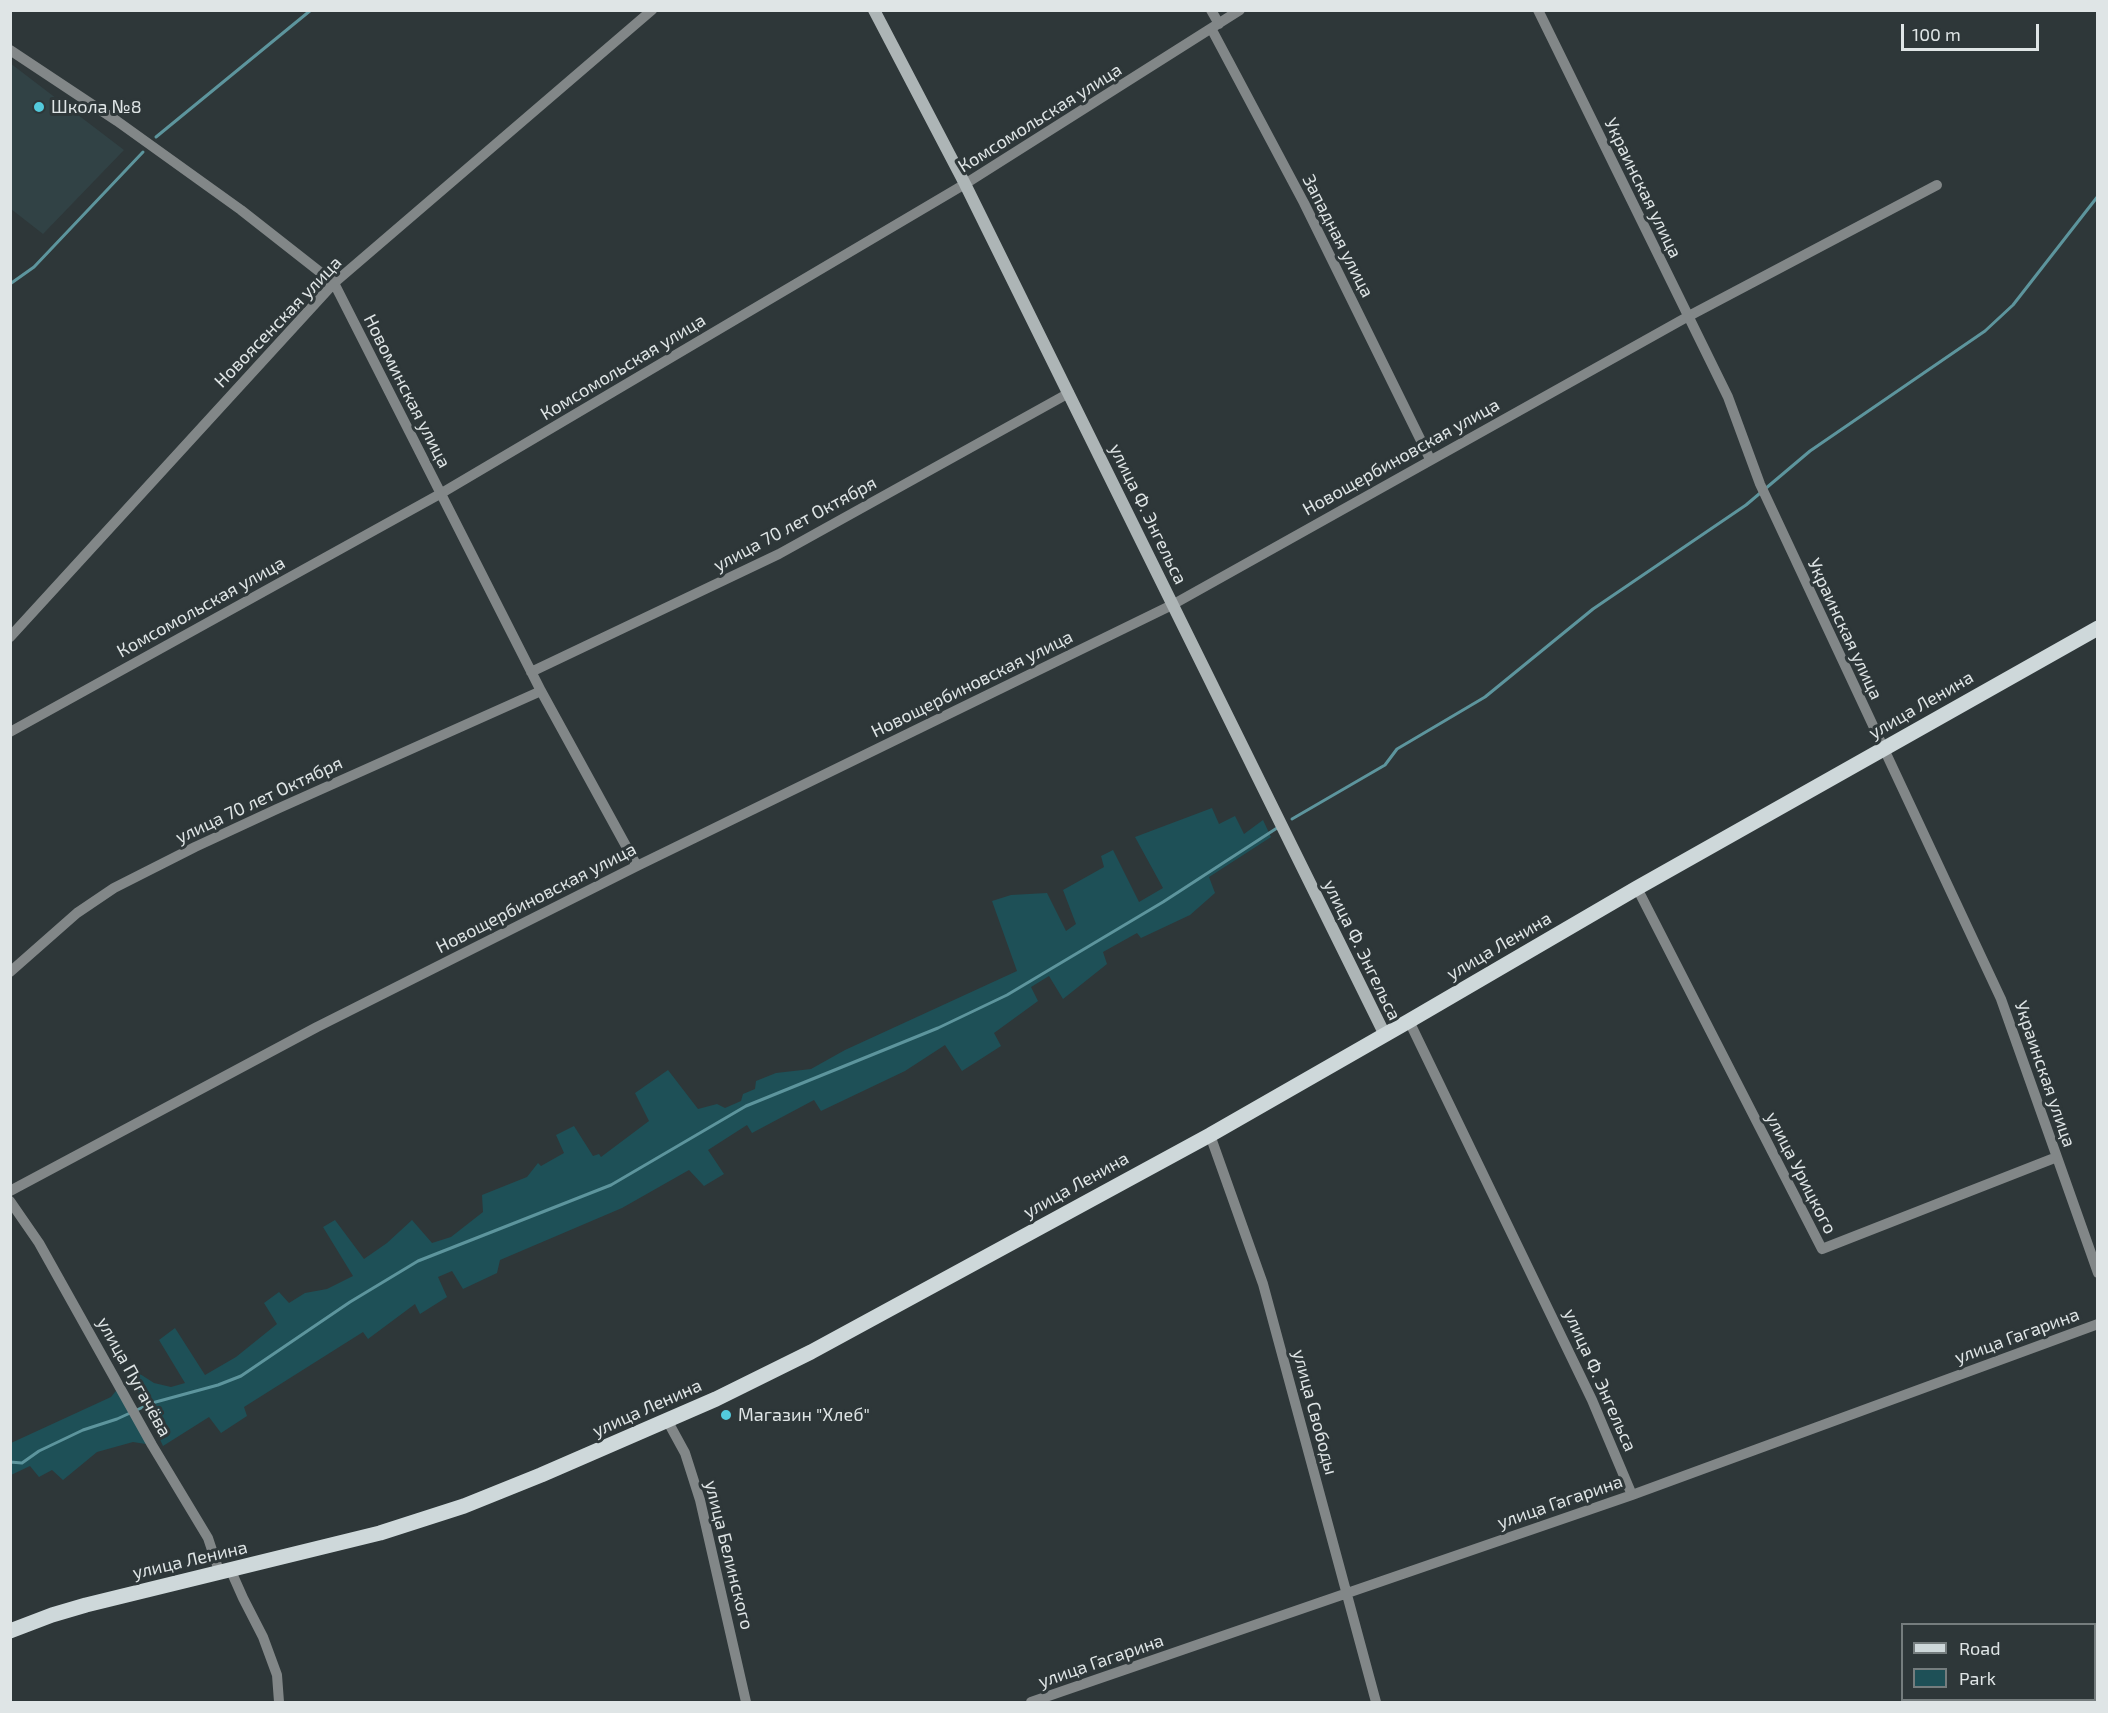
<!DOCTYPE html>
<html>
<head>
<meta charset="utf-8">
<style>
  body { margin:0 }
  #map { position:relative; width:2108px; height:1713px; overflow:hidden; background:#2e3739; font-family:"Exo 2",sans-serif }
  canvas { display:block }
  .frame { position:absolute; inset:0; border:12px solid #dfe5e6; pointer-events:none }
  .legend { position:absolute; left:1901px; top:1623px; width:195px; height:78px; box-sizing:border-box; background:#2e3739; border:2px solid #757d7e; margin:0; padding:8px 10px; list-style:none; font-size:18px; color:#dfe5e6 }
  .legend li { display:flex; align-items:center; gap:12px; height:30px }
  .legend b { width:30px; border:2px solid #757d7e }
  .scale { position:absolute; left:1901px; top:24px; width:138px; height:27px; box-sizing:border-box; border:3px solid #dfe5e6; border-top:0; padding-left:8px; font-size:18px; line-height:21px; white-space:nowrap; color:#dfe5e6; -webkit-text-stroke:4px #2e3739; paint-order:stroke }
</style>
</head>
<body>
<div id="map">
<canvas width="2108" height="1713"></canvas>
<div class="frame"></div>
<ul class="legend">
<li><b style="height:8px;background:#ced8da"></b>Road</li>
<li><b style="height:16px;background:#1e5057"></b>Park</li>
</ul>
<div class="scale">100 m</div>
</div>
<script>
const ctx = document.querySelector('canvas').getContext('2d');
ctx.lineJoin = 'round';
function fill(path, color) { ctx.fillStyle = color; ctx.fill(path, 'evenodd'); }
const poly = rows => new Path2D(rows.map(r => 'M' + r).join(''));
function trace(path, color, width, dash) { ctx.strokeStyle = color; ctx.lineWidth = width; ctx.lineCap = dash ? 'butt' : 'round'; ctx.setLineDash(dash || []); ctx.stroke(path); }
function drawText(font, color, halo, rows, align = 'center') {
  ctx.font = font + ' "Exo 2",sans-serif'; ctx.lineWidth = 6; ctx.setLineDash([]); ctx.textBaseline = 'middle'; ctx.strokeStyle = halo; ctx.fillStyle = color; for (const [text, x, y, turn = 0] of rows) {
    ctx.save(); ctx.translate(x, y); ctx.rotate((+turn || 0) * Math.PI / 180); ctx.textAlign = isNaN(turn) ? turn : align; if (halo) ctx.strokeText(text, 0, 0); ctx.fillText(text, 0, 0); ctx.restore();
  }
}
fill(poly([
  [10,63,124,150,43,234,11,209]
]), '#314245');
fill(poly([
  [1212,808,1219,824,1235,816,1244,834,1263,820,1271,837,1209,877,1215,893,1190,915,1141,938,1137,933,1103,952,1107,964,1063,999,1049,976,1031,987,1038,1001,994,1033,1001,1046,962,1071,945,1045,905,1071,821,1111,814,1100,752,1133,747,1125,708,1150,724,1174,704,1186,689,1170,622,1208,500,1260,497,1273,463,1289,452,1271,438,1277,447,1297,420,1314,415,1304,368,1339,363,1332,244,1407,247,1416,221,1433,209,1417,163,1446,131,1378,140,1374,154,1383,171,1387,185,1383,159,1340,175,1328,205,1375,236,1357,277,1324,264,1303,279,1292,289,1303,305,1293,327,1289,353,1276,323,1227,335,1220,364,1259,387,1243,412,1220,432,1243,451,1237,483,1212,482,1195,527,1177,538,1163,541,1166,564,1153,556,1135,574,1126,593,1156,599,1154,601,1157,649,1121,635,1093,668,1070,698,1109,717,1104,725,1108,741,1101,743,1094,755,1089,756,1081,776,1073,811,1069,845,1050,1017,971,992,901,1011,895,1047,893,1066,931,1076,924,1063,890,1104,867,1101,856,1113,850,1139,902,1163,888,1135,837],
  [120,1386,152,1445,133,1442,97,1452,63,1480,52,1470,39,1477,30,1466,11,1475,11,1443,111,1397]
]), '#1e5057');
trace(poly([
  [156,137,311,10],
  [10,284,34,267,143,152],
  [1292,819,1385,765,1397,749,1485,697,1593,609,1746,505,1810,451,1985,331,2013,305,2098,196],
  [10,1462,22,1463,39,1451,83,1430,117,1419,152,1403,218,1385,241,1376,350,1302,418,1261,611,1185,746,1106,938,1028,1007,995,1163,902,1277,828]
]), '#5d959d', 3);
trace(poly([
  [1211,10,1219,24],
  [1538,10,1728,397,1760,484,2001,999,2098,1273],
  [1212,30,1304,203,1430,459],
  [10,50,117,121,241,210,334,283,541,691,637,866],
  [10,637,334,283,652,10],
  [531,672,779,554,1069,393],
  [10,732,440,494,965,184,1240,10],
  [1637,888,1822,1249,2057,1157],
  [10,972,77,913,114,888,195,847,277,809,541,691],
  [1409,1021,1592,1400,1632,1495],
  [1210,1135,1263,1284,1376,1702],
  [10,1191,317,1027,637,866,1172,605,1687,317,1937,185],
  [10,1201,39,1243,152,1445,208,1538,220,1574],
  [667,1420,685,1453,700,1500,746,1702],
  [231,1571,243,1598,263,1637,277,1675,279,1702],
  [1031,1702,1632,1495,2098,1324]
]), '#828788', 10);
trace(poly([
  [874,10,965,184,1385,1035]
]), '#adb5b6', 12);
trace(poly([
  [10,1631,52,1615,86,1605,380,1533,464,1506,541,1475,716,1399,811,1352,1210,1135,1409,1021,1637,888,2098,628]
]), '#ced8da', 15);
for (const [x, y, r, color] of [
  [39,107,6,"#53cadc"],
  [726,1415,6,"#53cadc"]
]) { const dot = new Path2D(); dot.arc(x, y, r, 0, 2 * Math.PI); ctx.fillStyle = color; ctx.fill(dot); trace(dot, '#2e3739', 2); }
drawText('18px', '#dfe5e6', '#2e3739', [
  ["Школа №8",51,107],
  ["Магазин \"Хлеб\"",738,1415]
], 'left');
drawText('18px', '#dfe5e6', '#2e3739', [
  ["Комсомольская улица",1040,118,-32],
  ["Украинская улица",1643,188,64],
  ["Западная улица",1338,236,63],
  ["Новоясенская улица",278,322,-46],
  ["Комсомольская улица",623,367,-31],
  ["Новоминская улица",407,391,63],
  ["Новощербиновская улица",1401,457,-29],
  ["улица Ф. Энгельса",1148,514,64],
  ["улица 70 лет Октября",795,524,-28],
  ["Комсомольская улица",201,607,-29],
  ["Украинская улица",1845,629,65],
  ["Новощербиновская улица",972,684,-26],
  ["улица Ленина",1921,705,-30],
  ["улица 70 лет Октября",259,800,-25],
  ["Новощербиновская улица",536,898,-27],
  ["улица Ленина",1499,946,-30],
  ["улица Ф. Энгельса",1362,950,64],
  ["Украинская улица",2045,1074,71],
  ["улица Урицкого",1801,1173,63],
  ["улица Ленина",1076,1185,-29],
  ["улица Гагарина",2017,1336,-20],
  ["улица Пугачёва",134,1377,61],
  ["улица Ф. Энгельса",1600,1380,66],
  ["улица Ленина",647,1408,-24],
  ["улица Свободы",1315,1412,75],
  ["улица Гагарина",1560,1502,-19],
  ["улица Белинского",729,1555,76],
  ["улица Ленина",190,1560,-13],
  ["улица Гагарина",1101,1661,-19]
]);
</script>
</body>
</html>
